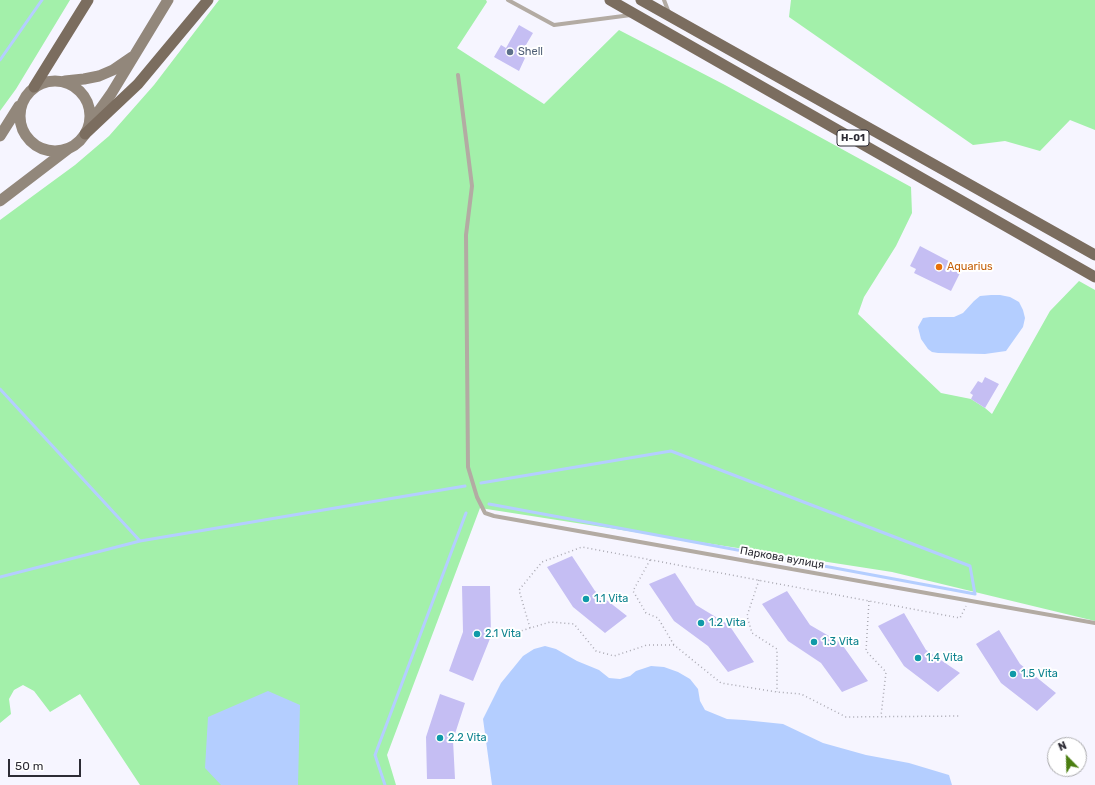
<!DOCTYPE html>
<html>
<head>
<meta charset="utf-8">
<style>
  body { margin:0 }
  #map { position:relative; width:1095px; height:785px; overflow:hidden; background:#f6f5ff; font-family:Rubik,sans-serif }
  canvas { display:block }
  .north { position:absolute; left:1047px; top:737px; width:40px; height:40px; box-sizing:border-box; background:#fff; border:1px solid #ababae; border-radius:50%; rotate:337deg; font-size:11px; font-weight:700; line-height:16px; text-align:center; color:#2d2c35 }
  .north::after { content:''; display:block; margin:auto; width:14px; height:18px; background:#4b7e11; clip-path:polygon(50% 0,100% 100%,50% 72%,0 100%) }
  .scale { position:absolute; left:8px; top:759px; width:73px; height:18px; box-sizing:border-box; border:2px solid #2d2c35; border-top:0; padding-left:5px; font-size:12px; line-height:14px; white-space:nowrap; color:#2d2c35; -webkit-text-stroke:3px #fff; paint-order:stroke }
</style>
</head>
<body>
<div id="map">
<canvas width="1095" height="785"></canvas>
<div class="north">N</div>
<div class="scale">50 m</div>
</div>
<script>
const ctx = document.querySelector('canvas').getContext('2d');
ctx.lineJoin = 'round';
function fill(path, color) { ctx.fillStyle = color; ctx.fill(path, 'evenodd'); }
const poly = rows => new Path2D(rows.map(r => 'M' + r).join(''));
function trace(path, color, width, dash) { ctx.strokeStyle = color; ctx.lineWidth = width; ctx.lineCap = dash ? 'butt' : 'round'; ctx.setLineDash(dash || []); ctx.stroke(path); }
function drawText(font, color, halo, rows, align = 'center') {
  ctx.font = font + ' Rubik,sans-serif'; ctx.lineWidth = 4; ctx.setLineDash([]); ctx.textBaseline = 'middle'; ctx.strokeStyle = halo; ctx.fillStyle = color; for (const [text, x, y, turn = 0] of rows) {
    ctx.save(); ctx.translate(x, y); ctx.rotate((+turn || 0) * Math.PI / 180); ctx.textAlign = isNaN(turn) ? turn : align; if (halo) ctx.strokeText(text, 0, 0); ctx.fillText(text, 0, 0); ctx.restore();
  }
}
fill(poly([
  [0,0,70,0,16,89,0,111],
  [219,0,486,0,487,2,457,48,544,104,619,30,725,85,911,187,912,213,896,246,864,297,858,314,941,393,971,399,985,408,992,414,1050,311,1079,281,1095,290,1095,621,892,572,480,508,387,755,396,785,140,785,80,694,50,712,34,691,23,685,14,690,9,699,11,714,0,723,0,220,75,165,109,136,154,85],
  [791,0,1095,0,1095,130,1070,120,1040,151,1005,141,973,145,789,17]
]), '#a3f0aa');
fill(poly([
  [991,295,1000,295,1010,297,1019,302,1023,310,1025,318,1023,327,1006,351,985,354,938,353,932,352,928,349,921,339,918,327,923,318,930,317,954,317,963,313,974,301,980,296],
  [545,646,556,649,577,661,599,670,609,678,620,679,630,676,636,671,651,666,664,667,678,672,690,679,698,689,700,701,705,710,727,719,744,720,783,724,823,743,866,755,909,763,949,775,952,785,492,785,483,719,501,683,523,656,534,649],
  [268,691,300,705,298,785,221,785,205,768,208,717]
]), '#b4ceff');
trace(poly([
  [0,60,42,0],
  [0,389,140,541],
  [481,483,671,451,970,566,975,594,489,504],
  [0,577,140,541,465,486],
  [385,785,375,755,466,513]
]), '#b4ceff', 3);
fill(poly([
  [519,25,533,33,520,55,525,58,519,71,494,57,501,45,506,48],
  [920,246,960,267,957,272,960,273,951,291,914,273,916,269,910,266],
  [985,377,999,384,985,408,971,399,973,395,970,393,978,381,982,383],
  [572,556,595,591,627,616,605,633,573,607,547,567],
  [675,573,696,605,729,625,754,662,728,672,708,646,674,621,649,584],
  [462,586,490,586,491,636,473,681,449,671,463,632],
  [787,591,810,625,841,643,868,681,842,692,821,663,788,641,762,604],
  [904,613,926,650,960,673,938,692,904,666,878,626],
  [999,630,1020,664,1056,693,1037,711,1001,683,976,644],
  [440,694,465,703,453,740,455,779,427,779,426,737]
]), '#c5bef3');
trace(poly([
  [650,560,633,591,646,613,658,618,674,645],
  [759,580,747,616,752,633,777,649,777,692],
  [869,601,866,651,886,672,881,716],
  [530,628,519,590,542,562,582,547,960,618,966,606],
  [514,633,550,622,574,624,596,651,614,656,647,645,674,645,721,683,777,692,801,694,846,717,961,716]
]), '#aaa9b2', 1.5, [1, 3]);
trace(poly([
  [508,0,554,25,631,15],
  [664,0,669,13],
  [458,75,472,186,466,235,468,467,477,497,485,513,494,516,1095,623]
]), '#b3aba3', 4);
trace(poly([
  '20 116a35 35 0 1 1 70 0a35 35 0 1 1-70 0Z',
  [65,81,84,79,99,76,113,70,132,57],
  [89,125,111,94,168,0],
  [0,136,19,106],
  [0,201,68,149]
]), '#92877b', 11);
trace(poly([
  [610,0,1095,277],
  [641,0,1095,255],
  [34,87,88,0],
  [85,134,138,84,208,0]
]), '#7b6d5f', 11);
for (const [x, y, r, color] of [
  [510,52,4,"#5c6f8a"],
  [939,267,4,"#e8710a"],
  [586,599,4,"#0f9aa8"],
  [701,623,4,"#0f9aa8"],
  [477,634,4,"#0f9aa8"],
  [814,642,4,"#0f9aa8"],
  [918,658,4,"#0f9aa8"],
  [1013,674,4,"#0f9aa8"],
  [440,738,4,"#0f9aa8"]
]) { const dot = new Path2D(); dot.arc(x, y, r, 0, 2 * Math.PI); ctx.fillStyle = color; ctx.fill(dot); trace(dot, '#fff', 1.5); }
for (const [x, y, w] of [
  [853,138,32]
]) { const box = new Path2D(); box.roundRect(x - w / 2, y - 8, w, 16, 3); ctx.fillStyle = '#fff'; ctx.fill(box); trace(box, '#2d2c35', 1); }
drawText('bold 10px', '#2d2c35', null, [
  ["Н-01",853,138]
]);
drawText('11px', '#4e5e75', '#fff', [
  ["Shell",518,52]
], 'left');
drawText('11px', '#c56008', '#fff', [
  ["Aquarius",947,267]
], 'left');
drawText('11px', '#2d2c35', '#fff', [
  ["Паркова вулиця",782,558,10]
]);
drawText('11px', '#0d838f', '#fff', [
  ["1.1 Vita",594,599],
  ["1.2 Vita",709,623],
  ["2.1 Vita",485,634],
  ["1.3 Vita",822,642],
  ["1.4 Vita",926,658],
  ["1.5 Vita",1021,674],
  ["2.2 Vita",448,738]
], 'left');
</script>
</body>
</html>
